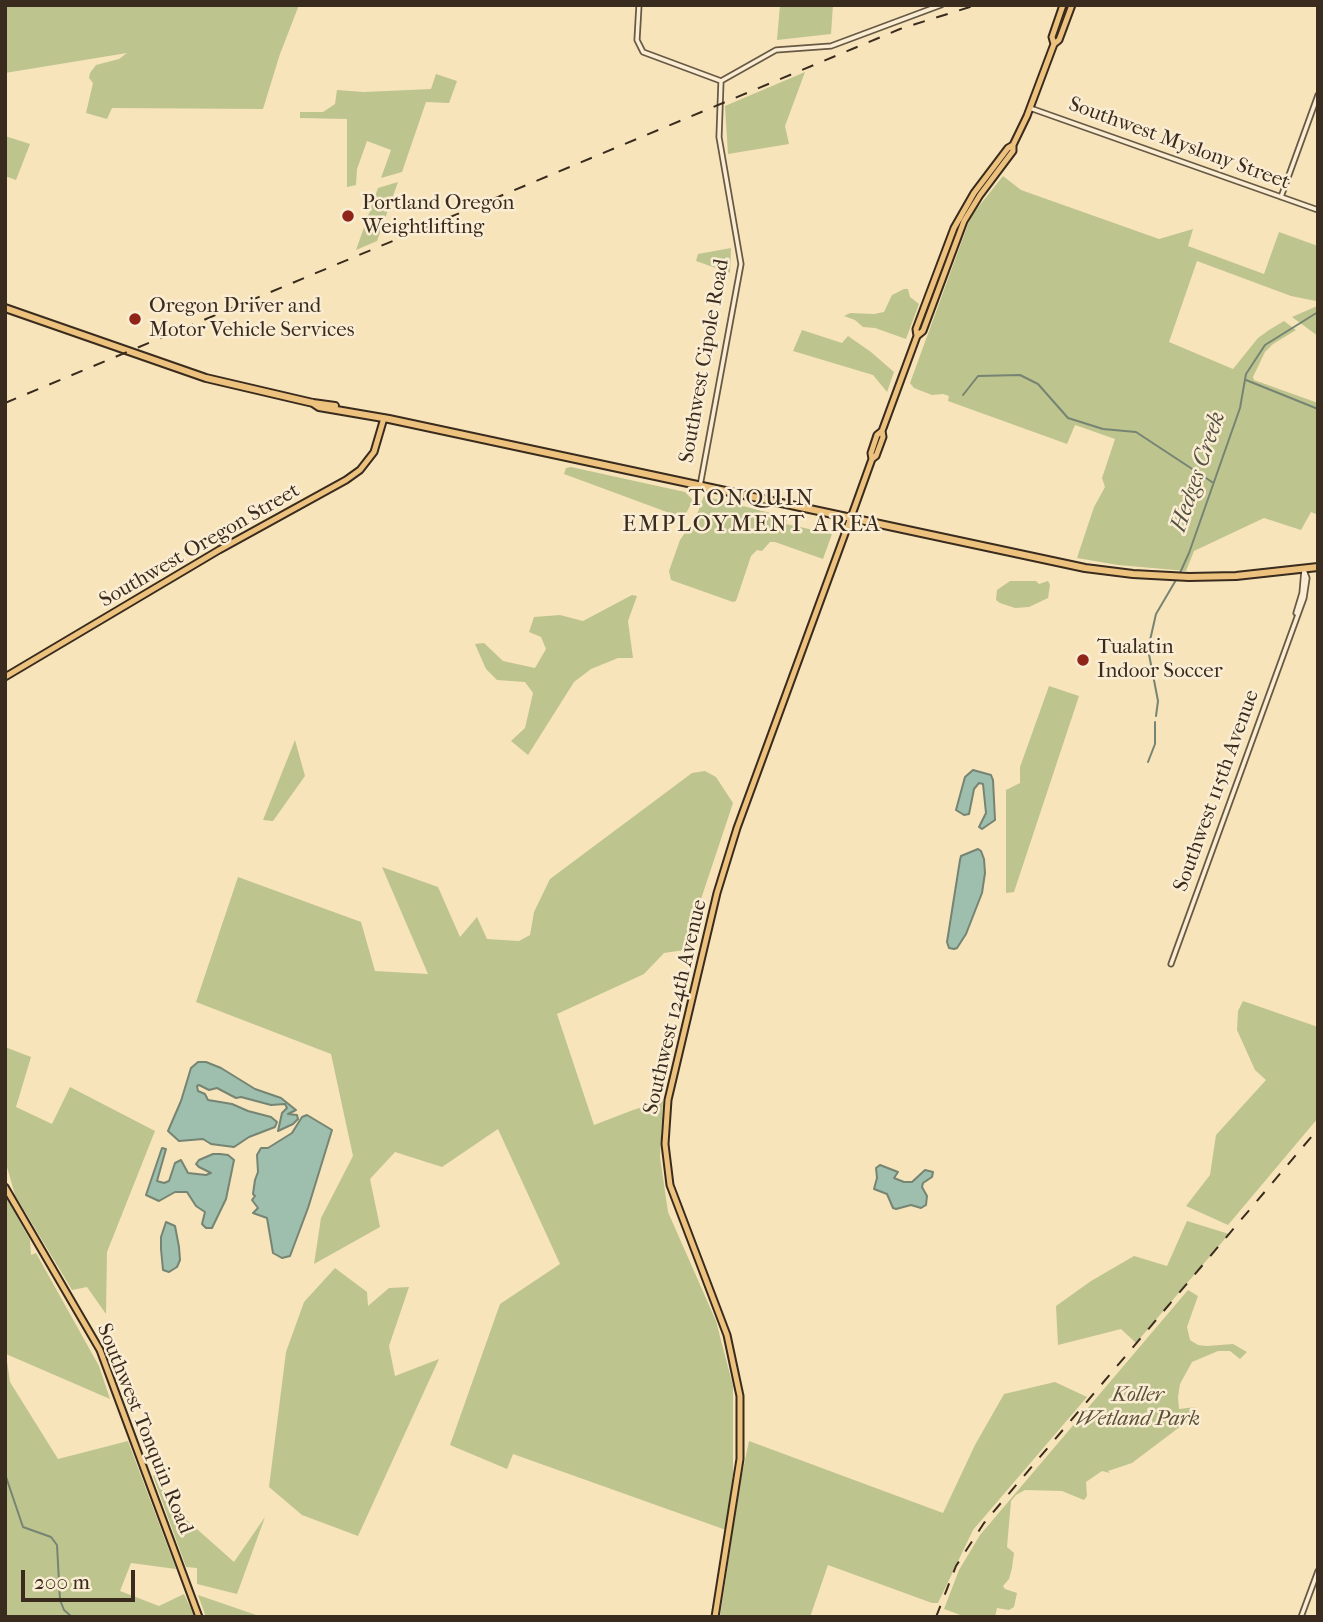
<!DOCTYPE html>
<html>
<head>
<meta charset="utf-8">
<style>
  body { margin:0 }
  #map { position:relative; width:1323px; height:1622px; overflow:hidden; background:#f7e4bb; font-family:"IM FELL French Canon",serif }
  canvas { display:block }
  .frame { position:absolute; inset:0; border:7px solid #392b1d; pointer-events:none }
  .scale { position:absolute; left:21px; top:1570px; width:114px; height:32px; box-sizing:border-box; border:4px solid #392b1d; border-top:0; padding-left:9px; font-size:21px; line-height:24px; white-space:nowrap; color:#392b1d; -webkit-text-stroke:5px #faedd3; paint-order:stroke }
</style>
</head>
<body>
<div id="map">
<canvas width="1323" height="1622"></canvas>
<div class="frame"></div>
<div class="scale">200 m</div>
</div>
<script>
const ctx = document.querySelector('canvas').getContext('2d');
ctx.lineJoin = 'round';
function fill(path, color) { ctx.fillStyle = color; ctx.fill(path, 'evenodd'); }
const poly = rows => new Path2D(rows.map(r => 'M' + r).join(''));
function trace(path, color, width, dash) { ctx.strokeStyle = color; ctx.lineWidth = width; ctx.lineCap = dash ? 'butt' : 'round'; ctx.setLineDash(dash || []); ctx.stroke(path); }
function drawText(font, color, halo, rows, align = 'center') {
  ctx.font = font + ' "IM FELL French Canon",serif'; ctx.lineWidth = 5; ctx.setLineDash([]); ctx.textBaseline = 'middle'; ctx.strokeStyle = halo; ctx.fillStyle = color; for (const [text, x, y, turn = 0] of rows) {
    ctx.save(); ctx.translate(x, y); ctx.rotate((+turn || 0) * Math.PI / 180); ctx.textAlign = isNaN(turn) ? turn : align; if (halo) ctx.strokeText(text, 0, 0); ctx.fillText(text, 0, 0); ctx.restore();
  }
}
fill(poly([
  [5,5,299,5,280,54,263,109,112,108,107,119,86,113,93,83,89,78,90,73,96,65,119,59,127,53,5,73],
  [780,5,833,5,831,34,777,40],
  [805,72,785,126,789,144,728,154,725,106],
  [436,74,457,81,449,103,426,102,402,172,381,178,391,150,367,141,357,169,356,185,347,187,347,119,300,118,300,112,323,112,335,104,337,90,364,92,431,89],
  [5,136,30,144,16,180,5,176],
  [1003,176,1021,190,1159,239,1193,229,1188,246,1264,274,1279,232,1318,246,1318,336,1292,317,1317,306,1316,301,1291,296,1197,261,1169,342,1233,369,1258,338,1269,330,1284,321,1296,330,1273,344,1265,352,1253,377,1254,380,1318,403,1318,515,1311,512,1301,530,1264,518,1194,551,1186,571,1118,565,1077,558,1094,507,1105,487,1102,478,1115,439,1075,425,1067,444,948,401,949,396,943,394,932,395,914,388,910,383,971,216],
  [398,182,377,241,356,250,378,188],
  [731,248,730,273,696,261,698,254],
  [904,289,908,289,910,297,919,304,906,339,875,328,863,327,855,320,844,316,850,313,874,314,884,312,892,295],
  [802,330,842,343,848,336,871,352,894,372,887,392,873,375,793,351],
  [571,467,685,492,692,499,690,506,684,517,675,515,564,474,566,468],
  [704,496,778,515,787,520,786,524,832,534,823,559,775,542,770,542,762,551,757,550,751,556,736,601,733,602,671,580,669,571,680,540,696,517],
  [1010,581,1036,581,1039,584,1048,581,1050,585,1048,598,1029,607,1015,608,1000,603,996,600,997,590],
  [632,595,637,596,628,621,633,658,618,658,591,669,574,682,528,755,511,741,525,728,533,693,525,682,497,680,486,669,475,644,484,643,503,661,535,668,546,649,541,637,529,632,534,617,560,615,583,621],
  [1049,686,1079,696,1014,892,1006,893,1006,790,1020,783,1020,767],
  [295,740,305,776,273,821,263,820],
  [705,771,716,777,733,803,684,950,664,953,644,974,557,1014,594,1125,633,1110,663,1101,660,1157,668,1212,716,1321,733,1386,733,1474,726,1530,513,1454,507,1469,450,1445,500,1304,560,1264,498,1129,442,1167,395,1152,370,1179,380,1227,314,1264,321,1218,353,1156,331,1054,196,1002,238,877,361,922,375,971,428,974,382,867,438,887,460,937,477,917,487,939,519,941,530,935,534,912,550,879,692,773],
  [1243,1001,1318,1027,1318,1118,1228,1225,1186,1206,1210,1175,1216,1135,1266,1080,1255,1070,1237,1030,1238,1011],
  [5,1047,31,1057,16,1107,52,1124,70,1087,155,1131,107,1252,106,1314,87,1287,72,1290,15,1195,5,1160],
  [5,1195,30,1240,31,1255,36,1253,99,1366,110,1399,6,1354,10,1382,58,1459,128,1441,176,1569,131,1563,120,1591,159,1606,184,1594,195,1617,5,1617],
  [1187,1221,1229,1234,1136,1343,1121,1329,1058,1345,1056,1306,1091,1281,1134,1256,1167,1266],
  [335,1268,367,1292,368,1306,389,1288,409,1287,389,1346,395,1376,439,1359,358,1536,302,1515,269,1487,286,1352,304,1302],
  [1188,1290,1198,1296,1187,1327,1190,1340,1198,1345,1207,1346,1233,1344,1247,1352,1240,1359,1230,1351,1218,1351,1192,1362,1180,1384,1178,1397,1179,1409,1196,1407,1199,1421,1185,1423,1132,1463,1108,1471,1110,1473,1102,1471,1086,1482,1087,1496,1084,1500,1062,1491,1025,1490,1016,1495,1011,1501,1007,1547,1014,1553,1012,1568,1009,1579,1003,1586,1005,1589,1017,1593,1014,1607,1009,1610,997,1608,995,1617,966,1617,944,1609,959,1570,980,1535],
  [1055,1382,1087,1397,973,1530,938,1603,932,1603,828,1565,810,1617,720,1617,739,1489,749,1441,943,1513,975,1445,1004,1394],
  [158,1473,171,1506,234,1562,265,1517,237,1594,197,1584,197,1568,186,1567,153,1476],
  [198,1595,262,1617,206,1617]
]), '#bec48e');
const water = poly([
  [973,770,991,775,993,780,995,820,982,829,979,827,986,813,983,784,979,783,974,789,969,814,964,815,956,810,965,777,973,770],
  [978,849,981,851,984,859,985,873,982,893,966,934,957,948,954,949,949,948,947,942,960,860,961,856,978,849],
  [198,1062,206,1062,221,1068,255,1089,281,1098,296,1110,288,1114,297,1115,298,1119,293,1124,278,1131,282,1113,287,1108,285,1104,271,1105,241,1097,236,1098,217,1088,209,1090,199,1085,197,1086,198,1091,205,1094,208,1100,232,1104,248,1111,271,1117,277,1122,275,1127,249,1137,234,1147,211,1144,203,1139,179,1141,168,1131,181,1101,191,1068,198,1062],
  [307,1115,332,1130,308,1208,290,1256,282,1258,273,1253,267,1218,253,1213,258,1208,252,1200,255,1196,253,1194,255,1180,258,1172,257,1155,261,1148,268,1148,292,1133,302,1117,307,1115],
  [162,1148,166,1149,157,1181,164,1183,169,1181,175,1163,181,1160,188,1173,206,1175,211,1173,199,1167,196,1164,199,1160,213,1154,220,1154,228,1155,234,1160,226,1199,212,1228,206,1228,202,1224,205,1212,196,1206,187,1192,175,1192,159,1201,146,1195,162,1148],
  [880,1165,898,1172,894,1178,904,1182,912,1182,925,1170,933,1172,932,1177,923,1183,922,1187,927,1196,926,1205,921,1208,911,1205,896,1209,893,1208,887,1194,874,1189,877,1178,876,1168,880,1165],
  [166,1222,175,1226,179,1247,180,1260,177,1267,169,1272,163,1270,161,1249,161,1237,166,1222]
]);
fill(water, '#9ebfad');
trace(water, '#768473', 2);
trace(poly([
  [1246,380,1318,409],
  [963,395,978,376,1020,375,1038,384,1068,418,1103,429,1136,432,1212,482],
  [1180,573,1189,553,1240,408,1246,374,1265,345,1318,312],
  [1156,716,1158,701,1148,649,1156,614,1176,580],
  [1148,762,1155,744,1155,722],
  [5,1474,23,1527,51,1537,57,1545,60,1600,64,1610,72,1617]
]), '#768473', 2);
const minor = poly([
  [639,5,637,40,643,52,721,81],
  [721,81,776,50,831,46,941,5],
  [1030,108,1318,210],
  [1281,197,1318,95],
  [700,486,741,264,719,137,721,81],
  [1296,613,1302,593,1304,570],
  [1171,964,1304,598,1307,578,1304,570],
  [1301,1617,1318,1571]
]);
const major = poly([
  [1054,44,1052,37,1063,5],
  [917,336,923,331,964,221,980,195,1013,151,1013,145,1027,116,1054,44,1059,40,1072,5],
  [872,459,876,456,883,437,882,431,917,336,916,329,954,228,974,193,1008,148,1013,145],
  [5,677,219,550,346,480,360,470,374,452,384,418],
  [5,1187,100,1350,199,1617],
  [715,1617,740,1459,740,1396,727,1335,670,1185,665,1144,668,1100,717,893,737,828,854,509,872,459,871,453,877,435,882,431]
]);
const highway = poly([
  [5,308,206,378,313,403,335,406],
  [313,403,319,407,389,419,1085,568,1133,574,1189,577,1236,576,1318,567]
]);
trace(minor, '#685944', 7);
trace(major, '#392b1d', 9);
trace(highway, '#392b1d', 10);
trace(minor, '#faedd3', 3.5);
trace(major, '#ecc27e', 5);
trace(highway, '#ecc27e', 6);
trace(poly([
  [5,403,900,29,976,5],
  [936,1617,956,1566,984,1523,1318,1129]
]), '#392b1d', 2, [12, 12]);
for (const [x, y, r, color] of [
  [348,216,7,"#8f2418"],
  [135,319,7,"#8f2418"],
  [1083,660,7,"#8f2418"]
]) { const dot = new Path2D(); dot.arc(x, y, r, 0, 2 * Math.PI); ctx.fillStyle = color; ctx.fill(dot); trace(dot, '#faedd3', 2.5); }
drawText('21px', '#392b1d', '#faedd3', [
  ["Southwest Myslony Street",1179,144,20],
  ["Southwest Cipole Road",705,361,-80],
  ["Southwest Oregon Street",200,546,-30],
  ["Southwest 115th Avenue",1217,791,-70],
  ["Southwest 124th Avenue",676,1007,-77],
  ["Southwest Tonquin Road",144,1429,68]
]);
drawText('21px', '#392b1d', '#faedd3', [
  ["Portland Oregon",362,204],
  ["Weightlifting",362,228],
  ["Oregon Driver and",149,307],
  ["Motor Vehicle Services",149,331],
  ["Tualatin",1097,648],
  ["Indoor Soccer",1097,672]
], 'left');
drawText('italic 21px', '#5a5139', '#faedd3', [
  ["Koller",1138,1396],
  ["Wetland Park",1138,1420]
]);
drawText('italic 23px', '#525041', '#faedd3', [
  ["Hedges Creek",1199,472,-71]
]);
ctx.letterSpacing = '2px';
drawText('23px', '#392b1d', '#faedd3', [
  ["TONQUIN",752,499],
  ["EMPLOYMENT AREA",752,525]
]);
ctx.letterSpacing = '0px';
</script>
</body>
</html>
